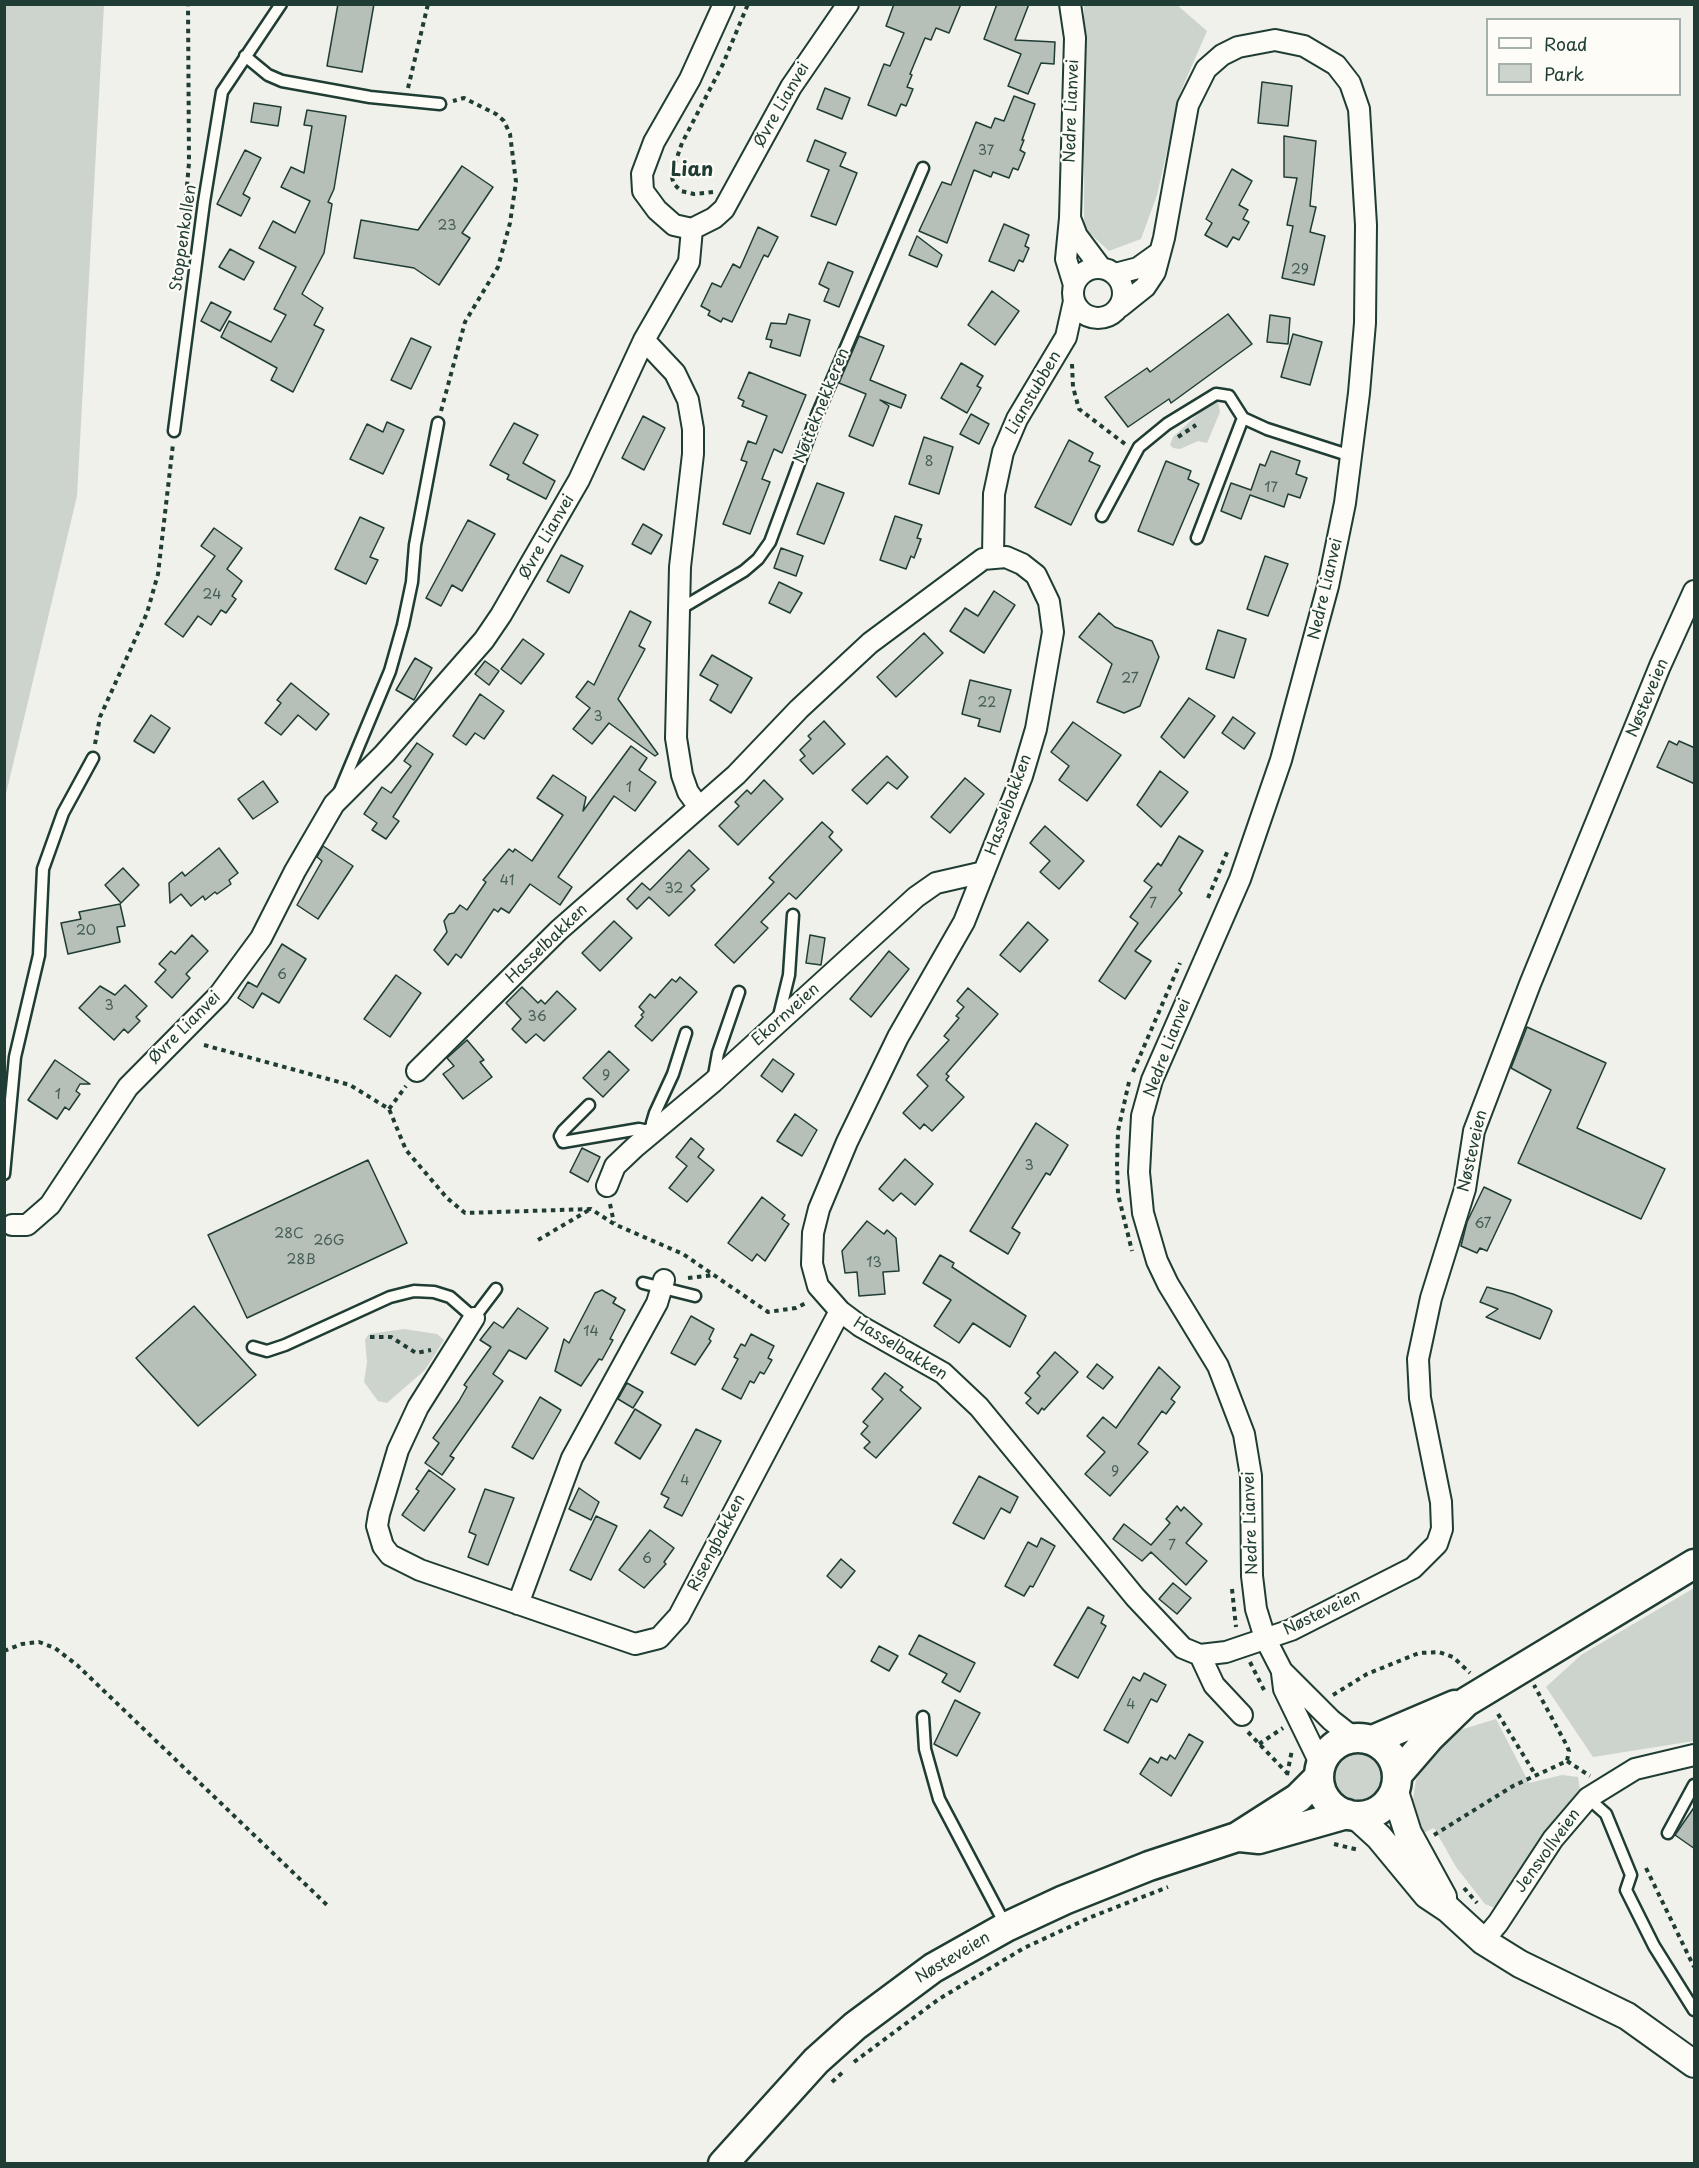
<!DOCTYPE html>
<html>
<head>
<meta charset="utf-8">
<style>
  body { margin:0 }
  #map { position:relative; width:1699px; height:2168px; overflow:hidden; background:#f0f1eb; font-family:"Playpen Sans",sans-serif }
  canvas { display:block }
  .frame { position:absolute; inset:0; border:6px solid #1f3d34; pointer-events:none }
  .legend { position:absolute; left:1486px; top:18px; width:195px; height:78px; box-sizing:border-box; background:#fdfcf7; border:2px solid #a4b0a9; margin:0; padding:8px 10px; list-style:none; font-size:18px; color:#1f3d34 }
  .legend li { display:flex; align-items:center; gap:12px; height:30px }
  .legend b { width:30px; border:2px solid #a4b0a9 }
</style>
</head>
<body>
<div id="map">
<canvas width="1699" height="2168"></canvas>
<div class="frame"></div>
<ul class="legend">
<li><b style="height:8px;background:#fdfcf7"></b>Road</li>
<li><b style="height:16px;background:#cdd3cd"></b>Park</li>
</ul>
</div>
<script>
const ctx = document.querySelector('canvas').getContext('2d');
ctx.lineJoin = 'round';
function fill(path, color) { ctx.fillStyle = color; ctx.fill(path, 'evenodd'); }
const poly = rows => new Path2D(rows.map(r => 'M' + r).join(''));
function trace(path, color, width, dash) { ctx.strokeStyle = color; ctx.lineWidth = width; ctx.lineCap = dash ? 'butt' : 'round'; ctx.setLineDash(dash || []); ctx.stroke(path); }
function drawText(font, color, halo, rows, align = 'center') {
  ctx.font = font + ' "Playpen Sans",sans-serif'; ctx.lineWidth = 4.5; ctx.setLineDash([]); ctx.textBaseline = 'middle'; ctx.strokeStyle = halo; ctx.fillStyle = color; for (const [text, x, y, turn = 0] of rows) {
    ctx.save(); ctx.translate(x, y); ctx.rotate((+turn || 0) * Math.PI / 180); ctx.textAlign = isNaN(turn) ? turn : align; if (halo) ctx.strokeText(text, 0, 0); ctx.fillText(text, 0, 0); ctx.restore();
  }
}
fill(poly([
  [5,4,104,5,77,496,5,798],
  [1084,5,1177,5,1207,31,1180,93,1157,195,1141,239,1109,251,1084,228],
  [1218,401,1220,412,1207,443,1198,441,1180,449,1173,448,1170,445,1173,437,1208,405],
  [404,1329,437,1334,444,1340,425,1370,387,1403,378,1401,364,1382,367,1362,365,1340,369,1334],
  [1694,1588,1694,1741,1593,1757,1546,1687,1581,1655],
  [1496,1719,1529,1783,1562,1775,1578,1777,1580,1790,1525,1864,1497,1909,1485,1904,1456,1867,1434,1828,1419,1835,1411,1812,1416,1780,1434,1754,1460,1730],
  '1331 1777a27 27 0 1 1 54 0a27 27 0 1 1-54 0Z'
]), '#cdd3cd');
const building = poly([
  [338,4,374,4,362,72,327,66,338,4],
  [894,4,961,4,949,33,936,28,931,40,925,38,910,74,912,75,907,87,913,89,906,106,901,104,896,116,868,105,884,64,890,66,904,33,886,26,894,4],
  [997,4,1029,4,1015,40,1055,42,1054,64,1041,63,1028,94,1008,86,1021,54,984,39,997,4],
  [1262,82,1292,86,1288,126,1258,123,1262,82],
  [825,88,850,98,842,119,817,109,825,88],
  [1014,96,1035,104,1022,140,1024,140,1020,150,1025,153,1018,170,1013,168,1009,178,993,172,991,177,974,170,947,243,919,231,942,182,951,185,976,122,991,128,995,118,1004,121,1014,96],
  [254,103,281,107,278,126,251,122,254,103],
  [307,110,346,116,334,189,328,202,332,204,324,253,302,294,323,308,314,325,324,330,293,392,271,380,277,368,221,337,229,321,271,342,286,315,274,309,296,267,259,248,273,221,295,233,310,201,281,187,291,167,304,173,312,126,304,125,307,110],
  [1284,136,1316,141,1310,206,1316,207,1310,232,1325,236,1314,285,1282,278,1293,226,1287,225,1297,178,1284,177,1284,136],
  [815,140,846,153,840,166,857,173,836,225,811,216,829,170,807,161,815,140],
  [245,150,261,158,243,194,250,198,241,216,217,204,245,150],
  [462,166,493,187,462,233,470,238,439,285,414,268,354,258,361,220,418,230,462,166],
  [1232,169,1252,181,1239,205,1248,210,1243,219,1249,222,1239,240,1233,237,1227,247,1205,235,1212,223,1206,219,1232,169],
  [1004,224,1029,235,1025,246,1029,248,1023,262,1019,260,1014,271,989,261,1004,224],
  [758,227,778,237,768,257,764,255,732,322,723,318,721,322,708,315,710,311,701,306,712,283,721,287,733,264,740,268,758,227],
  [917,236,942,255,937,267,909,255,917,236],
  [230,249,254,262,244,280,219,267,230,249],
  [828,262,853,272,839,307,824,301,829,289,819,284,828,262],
  [992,291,1019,311,995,345,968,325,992,291],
  [211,302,231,312,220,331,201,321,211,302],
  [789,314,810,320,800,356,770,347,772,340,766,339,771,323,786,324,789,314],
  [1228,314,1252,344,1171,403,1169,399,1128,427,1105,397,1147,368,1150,372,1228,314],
  [1270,315,1290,318,1288,344,1267,342,1270,315],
  [1293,334,1322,342,1310,385,1281,377,1293,334],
  [859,336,884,346,870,380,906,395,901,408,880,400,889,406,873,446,849,436,866,394,839,383,859,336],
  [411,338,431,347,411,389,391,380,411,338],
  [961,363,983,376,977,386,981,388,967,413,941,398,961,363],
  [749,372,806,395,782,453,774,449,762,479,770,482,750,534,723,524,747,462,741,460,748,441,756,444,767,416,742,406,744,401,738,398,749,372],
  [971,414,989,424,979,444,960,434,971,414],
  [643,416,665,428,644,470,622,458,643,416],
  [387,422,404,430,383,474,350,459,367,424,383,432,387,422],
  [514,423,538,435,523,463,555,481,546,499,507,479,509,475,490,465,514,423],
  [924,437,953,447,939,494,909,484,924,437],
  [1069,440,1093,453,1089,461,1100,466,1071,525,1035,507,1069,440],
  [1271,451,1300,461,1296,474,1307,478,1300,498,1288,494,1284,507,1250,495,1241,519,1221,511,1231,483,1251,490,1260,464,1265,466,1271,451],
  [1166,461,1191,471,1188,479,1199,484,1173,545,1138,531,1166,461],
  [817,483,844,493,824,544,797,534,817,483],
  [895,516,922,525,917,538,921,539,914,558,911,556,906,569,880,560,895,516],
  [360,517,384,528,370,557,378,560,366,584,335,569,360,517],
  [468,520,495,534,462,591,452,585,441,606,426,598,468,520],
  [643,524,662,535,651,554,632,544,643,524],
  [214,528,242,548,227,569,242,581,232,596,236,599,226,613,221,610,211,625,198,616,183,637,165,624,215,556,201,546,214,528],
  [781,548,803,556,796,576,774,568,781,548],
  [561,555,583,566,569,593,547,581,561,555],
  [1265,556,1288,564,1268,616,1247,609,1265,556],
  [779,582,802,593,790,613,769,603,779,582],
  [994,591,1015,605,984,653,950,631,965,608,978,616,994,591],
  [630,611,651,622,639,646,645,649,618,699,658,754,655,756,609,723,592,744,573,729,590,708,576,697,588,681,594,685,630,611],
  [1099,613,1115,627,1152,641,1159,657,1140,706,1124,713,1097,702,1112,664,1079,637,1099,613],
  [1218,630,1246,639,1234,678,1206,669,1218,630],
  [924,633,943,653,896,697,877,677,924,633],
  [523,639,544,654,521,684,501,669,523,639],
  [712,655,752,678,731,713,710,700,718,685,700,675,712,655],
  [415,658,432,668,414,700,396,690,415,658],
  [485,661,499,671,489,685,475,674,485,661],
  [970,680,1011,690,1000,732,978,726,980,719,962,714,970,680],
  [291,683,329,714,316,730,298,715,281,735,265,723,281,703,277,700,291,683],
  [480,694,504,711,484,739,475,733,466,745,453,736,480,694],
  [1189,698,1215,716,1184,758,1161,737,1189,698],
  [151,715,170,728,154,753,134,741,151,715],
  [1233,717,1255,733,1244,749,1222,733,1233,717],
  [824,721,845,744,813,774,800,760,805,756,800,750,811,739,808,736,824,721],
  [1073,722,1121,755,1087,801,1059,780,1069,766,1051,752,1073,722],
  [1669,741,1677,745,1679,741,1695,748,1695,784,1657,767,1669,741],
  [417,743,433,754,393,817,399,821,386,839,372,830,377,823,364,814,382,787,391,793,411,766,404,761,417,743],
  [631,746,647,758,639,770,656,782,635,811,614,796,558,877,572,887,560,905,530,884,509,913,501,908,498,912,494,909,461,958,456,954,448,965,434,950,447,932,444,921,449,914,454,913,460,905,467,910,486,882,483,880,509,849,513,852,515,849,532,861,563,815,537,798,553,775,586,797,583,811,631,746],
  [887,756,908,777,897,789,888,782,867,804,852,790,887,756],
  [1160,771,1188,792,1161,827,1137,805,1160,771],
  [965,778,984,794,950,833,931,817,965,778],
  [764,780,783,799,738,845,719,826,739,806,735,802,747,790,751,794,764,780],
  [263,781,278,802,253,819,238,799,263,781],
  [822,822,833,832,829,837,842,850,796,899,789,893,761,922,768,928,734,963,715,945,774,882,769,878,822,822],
  [1045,826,1084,861,1059,889,1040,872,1050,861,1030,843,1045,826],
  [1179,836,1203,851,1179,890,1182,893,1135,951,1151,961,1125,999,1099,981,1138,923,1130,917,1152,887,1144,881,1158,863,1161,866,1179,836],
  [323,846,353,866,318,919,297,905,322,861,317,857,323,846],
  [219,848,238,873,229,880,231,884,217,894,215,892,205,900,203,896,191,906,181,894,170,903,169,883,182,872,185,876,219,848],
  [689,850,709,869,691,886,695,890,669,916,649,897,637,909,627,899,642,883,650,890,689,850],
  [123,868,139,885,121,903,105,885,123,868],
  [120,904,125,926,117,927,120,942,68,954,61,923,81,919,79,912,120,904],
  [614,921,632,938,600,971,582,953,614,921],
  [1028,922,1048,940,1020,972,1000,955,1028,922],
  [192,935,208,951,186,974,190,978,172,998,155,982,166,970,159,964,171,951,175,954,192,935],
  [810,935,825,938,821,965,806,963,810,935],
  [282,944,306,959,279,1003,262,993,253,1008,238,998,248,982,257,987,282,944],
  [889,951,909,969,871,1017,850,999,889,951],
  [396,975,421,993,390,1037,364,1019,396,975],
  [680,977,697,992,652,1041,635,1026,643,1017,641,1015,644,1012,639,1007,650,994,655,998,672,979,676,982,680,977],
  [125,985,147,1006,136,1017,140,1021,128,1033,124,1029,114,1040,79,1008,100,986,115,995,125,985],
  [522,987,538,1003,541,1000,545,1004,557,991,576,1009,544,1041,536,1034,526,1043,512,1029,521,1019,506,1003,522,987],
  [968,988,998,1014,946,1074,949,1076,946,1080,964,1097,932,1131,924,1124,920,1129,903,1113,928,1086,917,1075,949,1040,944,1036,959,1018,956,1016,964,1007,957,1001,968,988],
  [1527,1027,1606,1063,1577,1128,1665,1169,1641,1219,1518,1163,1551,1090,1511,1068,1527,1027],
  [467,1040,484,1060,480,1062,492,1077,463,1099,443,1074,454,1066,447,1058,467,1040],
  [609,1051,629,1070,603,1097,583,1078,609,1051],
  [773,1059,794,1074,782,1092,761,1076,773,1059],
  [55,1060,90,1084,80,1084,76,1091,80,1094,69,1110,65,1107,57,1119,28,1100,55,1060],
  [795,1114,817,1130,802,1156,777,1141,795,1114],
  [1036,1123,1068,1145,1050,1175,1046,1173,1012,1228,1020,1233,1008,1254,970,1231,1036,1123],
  [691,1138,704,1149,698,1157,714,1170,687,1202,669,1188,687,1166,676,1157,691,1138],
  [582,1148,600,1157,588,1182,570,1172,582,1148],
  [905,1159,933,1184,915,1205,901,1193,893,1201,879,1189,905,1159],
  [368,1160,407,1243,247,1318,208,1235,368,1160],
  [1484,1187,1511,1200,1487,1251,1480,1248,1477,1253,1461,1246,1467,1222,1484,1187],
  [762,1197,785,1215,782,1219,789,1224,765,1261,757,1254,752,1261,728,1243,762,1197],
  [867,1221,884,1234,887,1230,896,1238,899,1271,883,1272,885,1294,859,1296,857,1272,845,1273,842,1251,867,1221],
  [940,1255,954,1263,952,1267,1026,1316,1010,1347,973,1323,959,1343,934,1326,951,1300,923,1283,940,1255],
  [1487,1287,1513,1294,1550,1309,1552,1311,1540,1339,1486,1317,1498,1309,1480,1302,1487,1287],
  [602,1290,616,1298,613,1303,625,1310,610,1339,613,1340,602,1360,599,1359,581,1386,555,1371,564,1339,569,1343,595,1293,602,1290],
  [194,1306,256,1375,198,1426,136,1358,194,1306],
  [518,1308,548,1328,526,1359,509,1350,493,1374,503,1381,450,1456,454,1458,442,1475,425,1463,439,1443,433,1438,459,1401,467,1387,464,1385,491,1347,480,1340,494,1322,503,1328,518,1308],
  [691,1316,714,1329,709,1339,711,1341,695,1365,671,1353,691,1316],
  [751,1334,774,1346,768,1358,772,1360,764,1374,760,1372,754,1383,750,1381,741,1399,722,1389,738,1359,734,1357,741,1344,745,1346,751,1334],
  [1055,1352,1078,1372,1044,1410,1042,1408,1038,1414,1026,1403,1031,1398,1025,1393,1040,1376,1037,1373,1055,1352],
  [1097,1364,1113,1377,1103,1389,1087,1377,1097,1364],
  [1159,1367,1180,1387,1171,1399,1175,1402,1166,1414,1162,1411,1138,1444,1148,1452,1110,1496,1085,1474,1105,1452,1087,1436,1103,1417,1116,1428,1159,1367],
  [885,1373,903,1387,900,1390,921,1408,876,1458,864,1448,870,1442,861,1434,868,1426,863,1422,883,1399,872,1389,885,1373],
  [627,1383,643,1392,633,1408,618,1399,627,1383],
  [540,1397,561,1410,533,1459,512,1447,540,1397],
  [635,1409,661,1425,640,1459,615,1443,635,1409],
  [696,1429,721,1441,682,1516,664,1507,669,1498,661,1494,696,1429],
  [429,1470,455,1489,424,1531,402,1515,419,1491,416,1489,429,1470],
  [979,1476,1018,1497,1010,1513,1001,1508,984,1539,953,1523,979,1476],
  [579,1488,599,1502,591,1520,569,1509,579,1488],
  [485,1489,514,1498,488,1565,468,1557,476,1535,469,1532,485,1489],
  [1177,1506,1181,1511,1184,1507,1202,1524,1186,1543,1207,1561,1186,1585,1151,1552,1142,1561,1113,1539,1124,1524,1151,1545,1170,1523,1166,1519,1177,1506],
  [596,1516,617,1526,591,1580,570,1570,596,1516],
  [650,1530,674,1548,664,1562,666,1564,644,1588,619,1570,650,1530],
  [1041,1538,1055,1546,1033,1587,1030,1586,1024,1596,1005,1586,1028,1542,1037,1547,1041,1538],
  [841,1559,855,1571,841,1588,827,1576,841,1559],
  [1173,1583,1191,1598,1177,1614,1159,1599,1173,1583],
  [1088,1607,1104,1616,1101,1623,1106,1626,1078,1678,1054,1665,1088,1607],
  [919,1635,975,1663,960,1692,942,1682,947,1674,909,1654,919,1635],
  [879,1646,898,1656,889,1671,871,1661,879,1646],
  [1144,1673,1166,1685,1157,1702,1151,1699,1128,1743,1104,1730,1133,1677,1140,1681,1144,1673],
  [955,1700,980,1713,957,1756,934,1744,955,1700],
  [1189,1734,1203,1742,1171,1796,1140,1774,1150,1758,1158,1763,1161,1757,1167,1760,1170,1755,1175,1759,1189,1734],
  [1695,1806,1695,1849,1675,1835,1695,1806]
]);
fill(building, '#b6bfb8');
trace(building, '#1f3d34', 1.5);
const service = poly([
  [245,56,268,75,282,81,370,97,440,104],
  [174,431,204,202,222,92,281,4],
  [1102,516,1139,447,1167,424,1216,394,1229,396,1243,418,1267,429,1351,456],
  [1197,538,1243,418],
  [680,609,744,571,758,559,770,542,817,415,923,168],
  [339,793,390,671,403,625,412,582,415,545,438,423],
  [778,1020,789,975,793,915],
  [713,1081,718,1053,739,992],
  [589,1105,563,1131,560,1136,563,1142,639,1129,653,1132,652,1123,655,1113,673,1074,686,1033],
  [4,1174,15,1057,39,955,43,869,63,813,93,758],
  [643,1283,695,1296],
  [253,1347,267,1351,285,1345,390,1297,414,1291,434,1292,450,1297,474,1318,496,1289],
  [923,1717,925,1749,939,1799,1006,1926],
  [1588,1798,1606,1814,1631,1875,1626,1890,1654,1946,1694,2010],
  [1668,1833,1694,1785]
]);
const minor = poly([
  [724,4,690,79,654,142,642,174,643,191,657,210,674,225,692,229,714,218,724,209,791,87,848,4],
  [1070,4,1075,38,1070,218,1077,236,1101,268],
  [1070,218,1066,259,1074,285],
  '1073 293a25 25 0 1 1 50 0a25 25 0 1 1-50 0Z',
  [1115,274,1138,268,1159,253],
  [1120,307,1145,287,1155,272,1164,238,1188,105,1206,69,1222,55,1238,47,1275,40,1304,46,1336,65,1350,83,1359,109,1366,225,1365,323,1359,393,1345,503,1328,586,1281,760,1240,879,1152,1080,1142,1116,1139,1172,1143,1213,1157,1261,1168,1284,1218,1366,1244,1434,1251,1476,1252,1576,1256,1609,1265,1638,1282,1671,1331,1720,1354,1738],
  [644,340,675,373,688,400,693,429,693,454,680,567,676,738,682,775,688,792,699,807],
  [993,556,994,494,1003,452,1017,419,1066,337,1074,301],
  [417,1071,559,930,736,775,799,709,870,643,983,559,1006,557,1022,564,1036,575,1049,602,1053,632,1036,729,1022,776,964,922,898,1037,847,1142,819,1209,813,1233,812,1264,818,1286,840,1311,860,1326,943,1373,979,1407,1135,1597,1183,1648,1200,1655,1214,1685,1242,1715],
  [607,1186,615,1166,635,1147,713,1082,916,897,936,883,984,872],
  [12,1225,27,1225,50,1205,128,1087,219,995,261,938,295,871,334,804,384,754,484,640,501,615,579,480,644,340,689,262,692,229],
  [474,1318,418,1407,398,1450,379,1514,377,1526,383,1546,390,1555,420,1570,635,1644,659,1638,679,1616,840,1311],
  [518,1604,572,1458,657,1303,664,1280],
  [1200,1655,1226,1652,1291,1630,1413,1568,1437,1544,1442,1529,1441,1502,1420,1398,1418,1359,1431,1298,1465,1189,1474,1131,1530,984,1660,666,1694,591],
  [1282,1673,1284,1689,1321,1765],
  [1483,1941,1498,1923,1553,1839,1588,1798,1635,1769,1694,1755]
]);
const tertiary = poly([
  [1395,1792,1408,1833,1443,1897],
  [1356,1816,1379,1837,1427,1895,1448,1909,1483,1941,1520,1964,1627,2016,1694,2064]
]);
const secondary = poly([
  '1319 1777a39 39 0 1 1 78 0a39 39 0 1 1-78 0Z',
  [1373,1740,1455,1705],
  [1398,1774,1429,1738,1466,1702,1694,1564],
  [1240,1837,1259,1839,1347,1814],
  [723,2164,816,2061,855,2026,933,1968,1006,1927,1064,1900,1149,1866,1237,1837,1298,1798,1319,1777]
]);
trace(service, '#1f3d34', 15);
trace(minor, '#1f3d34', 24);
trace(tertiary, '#1f3d34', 30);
trace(secondary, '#1f3d34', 33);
trace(poly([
  [408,88,428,4],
  [713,192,694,194,681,191,674,184,671,175,682,143,723,64,748,4],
  [183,231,189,163,188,4],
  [1072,364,1073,387,1079,409,1125,444],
  [441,411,465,322,498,267,510,223,516,182,510,134,504,121,496,114,464,98,453,101],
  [1178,437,1196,425],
  [95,744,100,717,147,613,158,574,173,444],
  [1208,898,1228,850],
  [204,1045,350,1085,389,1109,406,1150,447,1198,465,1213,591,1209,614,1224,683,1254,768,1312,796,1308,808,1302],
  [1133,1072,1180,963],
  [1129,1082,1118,1131,1117,1165,1118,1194,1132,1251],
  [389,1109,406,1086],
  [610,1204,614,1223],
  [538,1240,589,1210],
  [688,1278,714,1275],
  [370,1337,391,1337,416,1353,431,1350],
  [1232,1589,1236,1627],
  [4,1651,22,1644,39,1642,55,1648,77,1665,328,1906],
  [1250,1662,1264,1690],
  [1333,1695,1367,1674,1419,1653,1439,1652,1453,1657,1470,1673],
  [1498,1714,1535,1774],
  [1248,1732,1288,1774],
  [1259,1744,1283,1728],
  [1567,1761,1590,1776],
  [1287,1775,1292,1750],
  [1434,1835,1513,1786,1567,1761,1569,1751,1566,1744,1534,1685],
  [1334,1844,1359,1850],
  [1646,1868,1694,1967],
  [1464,1888,1477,1903],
  [854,2062,939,1999,1024,1948,1091,1917,1168,1887],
  [832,2082,844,2071]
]), '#1f3d34', 4, [4.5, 4.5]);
trace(service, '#fdfcf7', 10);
trace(minor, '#fdfcf7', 20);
trace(tertiary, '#fdfcf7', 26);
trace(secondary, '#fdfcf7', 28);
drawText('14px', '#455e55', null, [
  ["37",986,151],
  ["23",447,226],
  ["29",1300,270],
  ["8",929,462],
  ["17",1271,488],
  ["24",212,595],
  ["27",1130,679],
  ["22",987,703],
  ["3",598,717],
  ["1",629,788],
  ["41",507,881],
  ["32",674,889],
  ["7",1153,904],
  ["20",86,931],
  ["6",282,975],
  ["3",109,1006],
  ["36",537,1017],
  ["9",606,1076],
  ["1",58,1095],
  ["3",1029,1166],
  ["67",1483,1224],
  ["28C",289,1234],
  ["26G",329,1241],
  ["28B",301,1260],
  ["13",874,1263],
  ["14",591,1332],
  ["9",1115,1472],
  ["4",685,1481],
  ["7",1172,1546],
  ["6",647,1559],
  ["4",1131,1705]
]);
drawText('16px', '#1f3d34', '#fdfcf7', [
  ["Øvre Lianvei",782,105,-60],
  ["Nedre Lianvei",1072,111,-88],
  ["Stoppenkollen",184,238,-82],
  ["Lianstubben",1034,393,-60],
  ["Nøtteknekkeren",822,406,-68],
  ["Øvre Lianvei",547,537,-60],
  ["Nedre Lianvei",1326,589,-77],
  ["Nøsteveien",1648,698,-67],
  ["Hasselbakken",1009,805,-70],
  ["Hasselbakken",547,944,-44],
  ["Ekornveien",786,1015,-42],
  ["Øvre Lianvei",185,1028,-45],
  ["Nedre Lianvei",1168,1048,-69],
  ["Nøsteveien",1473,1151,-77],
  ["Hasselbakken",900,1349,31],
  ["Nedre Lianvei",1251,1523,-92],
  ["Risengbakken",717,1543,-63],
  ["Nøsteveien",1322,1613,-26],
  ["Jensvollveien",1548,1851,-54],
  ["Nøsteveien",953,1958,-31]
]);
drawText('bold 20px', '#1f3d34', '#fdfcf7', [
  ["Lian",692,170]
]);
</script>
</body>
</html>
